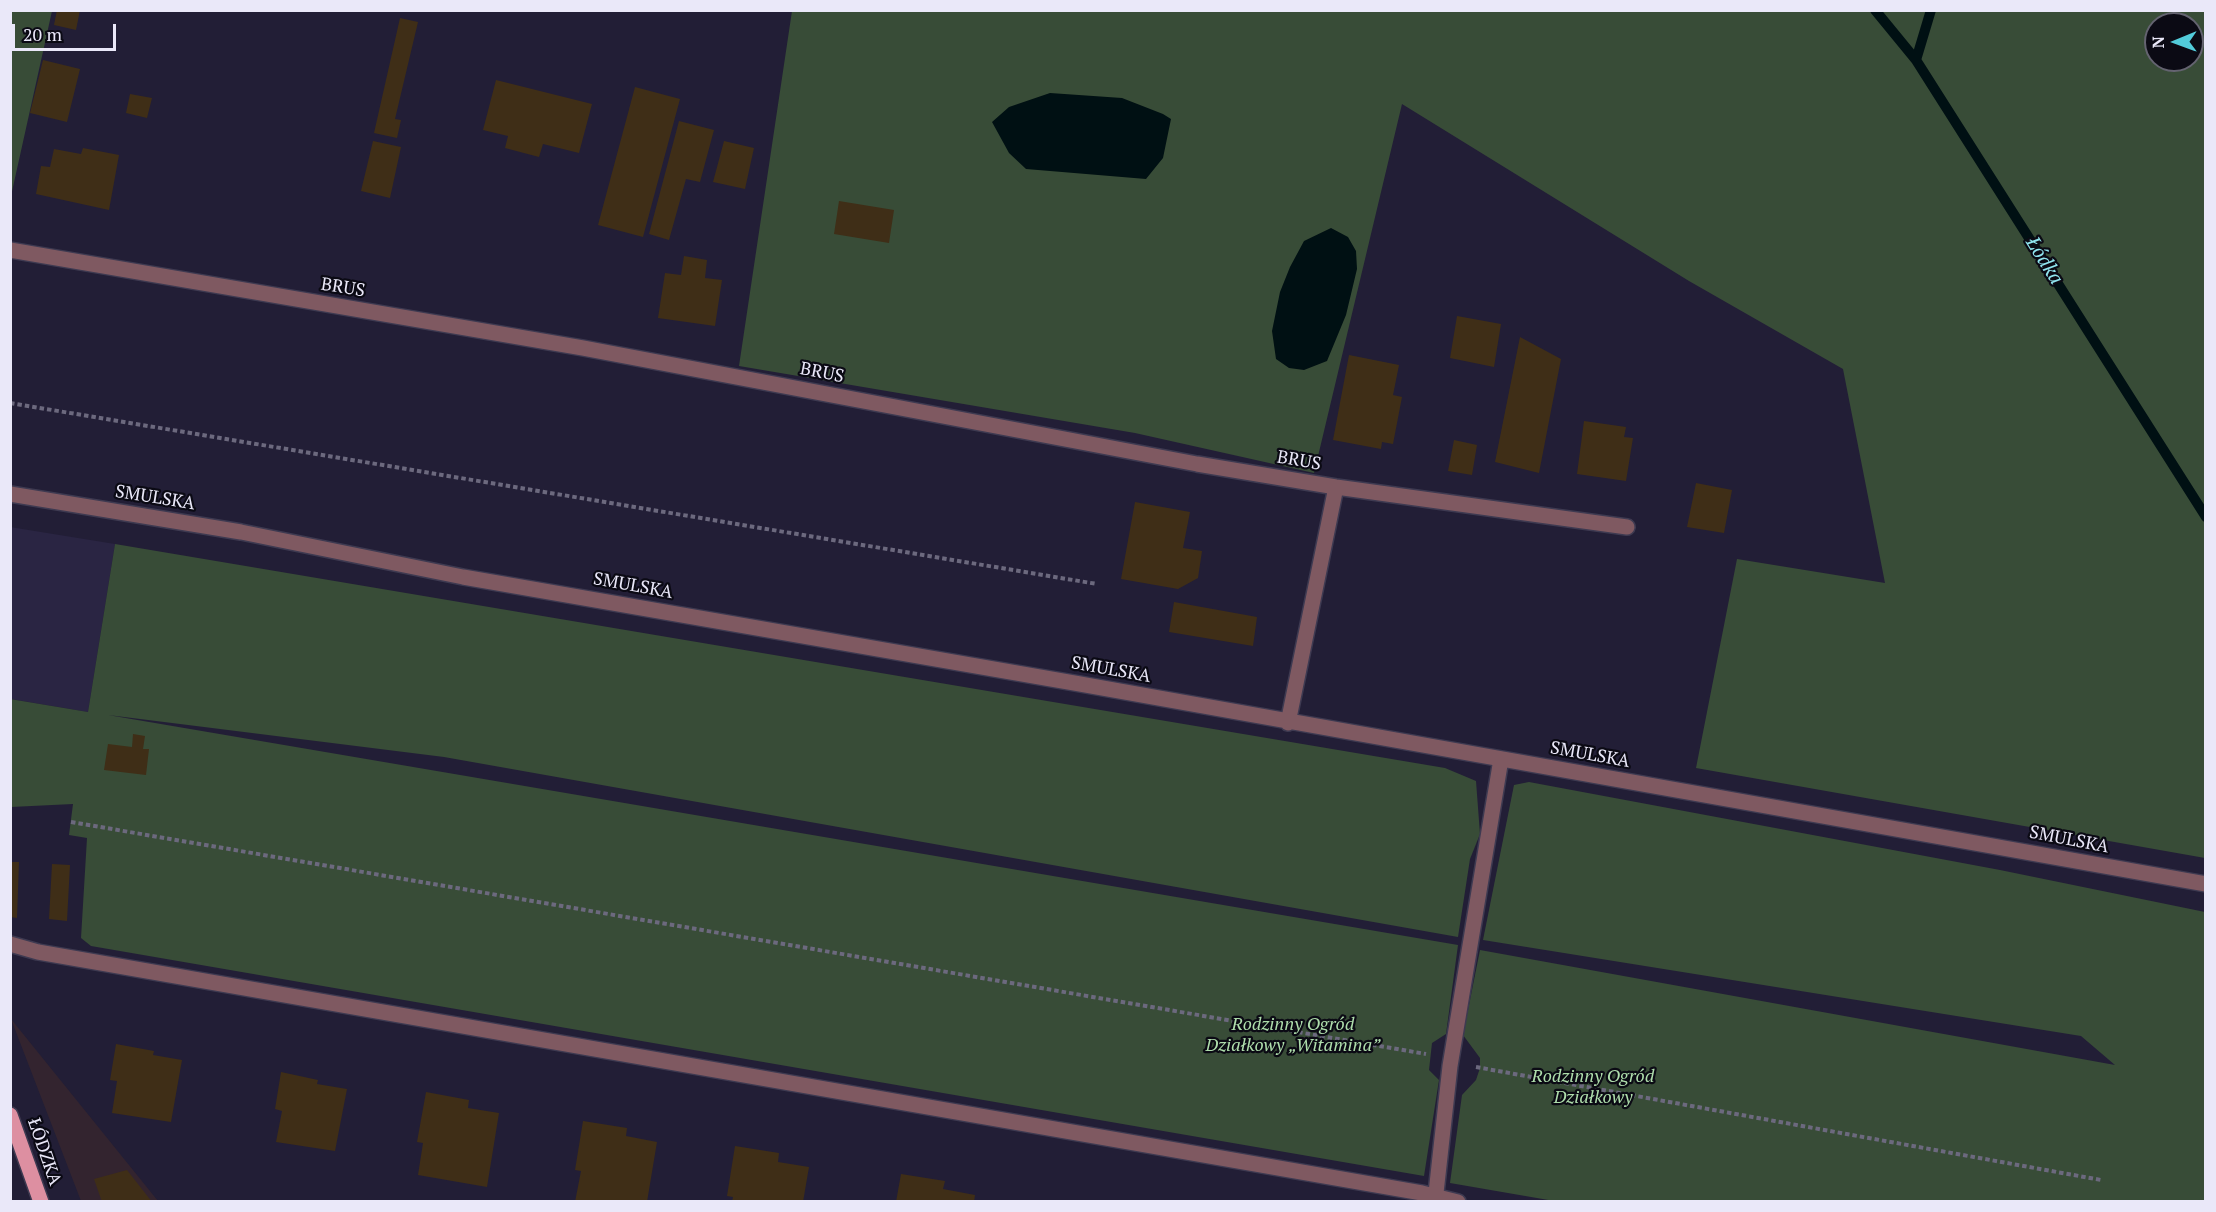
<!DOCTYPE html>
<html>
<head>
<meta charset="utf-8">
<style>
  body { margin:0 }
  #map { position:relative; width:2216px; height:1212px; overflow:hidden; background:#221e36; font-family:"PT Serif",serif }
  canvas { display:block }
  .frame { position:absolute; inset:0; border:12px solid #eae8f9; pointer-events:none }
  .north { position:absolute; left:2144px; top:12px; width:60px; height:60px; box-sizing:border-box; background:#0b0a14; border:2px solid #646370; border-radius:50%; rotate:269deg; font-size:16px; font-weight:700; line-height:24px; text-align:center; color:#eae8f9 }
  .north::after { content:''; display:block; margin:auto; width:21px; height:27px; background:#52cbda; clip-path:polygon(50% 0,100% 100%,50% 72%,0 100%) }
  .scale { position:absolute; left:12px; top:24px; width:104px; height:27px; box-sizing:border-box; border:3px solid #eae8f9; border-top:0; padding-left:8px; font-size:18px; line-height:21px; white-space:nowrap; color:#eae8f9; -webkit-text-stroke:4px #0b0a14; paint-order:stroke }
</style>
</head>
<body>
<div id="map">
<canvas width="2216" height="1212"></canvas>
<div class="frame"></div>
<div class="north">N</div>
<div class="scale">20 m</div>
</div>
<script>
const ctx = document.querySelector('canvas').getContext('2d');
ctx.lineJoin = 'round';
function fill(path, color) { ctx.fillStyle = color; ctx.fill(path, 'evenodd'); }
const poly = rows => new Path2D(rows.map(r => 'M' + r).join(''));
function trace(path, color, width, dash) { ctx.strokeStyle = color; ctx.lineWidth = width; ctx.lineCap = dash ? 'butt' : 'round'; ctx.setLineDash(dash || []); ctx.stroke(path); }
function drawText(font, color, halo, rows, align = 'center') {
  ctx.font = font + ' "PT Serif",serif'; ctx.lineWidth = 4.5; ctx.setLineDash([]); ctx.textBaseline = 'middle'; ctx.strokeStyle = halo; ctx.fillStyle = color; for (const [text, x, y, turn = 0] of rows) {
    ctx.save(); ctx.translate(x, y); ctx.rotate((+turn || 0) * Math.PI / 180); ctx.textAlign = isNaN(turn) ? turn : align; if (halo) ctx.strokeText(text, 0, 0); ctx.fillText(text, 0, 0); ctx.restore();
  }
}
fill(poly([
  [11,1019,158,1201,81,1201]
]), '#33242f');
fill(poly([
  [10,527,115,544,88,712,11,699]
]), '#2a2543');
fill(poly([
  [11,10,52,11,11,196,10,11],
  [792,11,2205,11,2205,858,1696,768,1737,559,1885,583,1843,369,1689,281,1402,104,1314,473,1135,433,739,366],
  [2156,24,2192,24,2192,60,2156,60],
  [115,544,1445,768,1476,781,1480,834,1470,859,1458,937,444,757,108,715,1458,945,1446,1034,1432,1043,1429,1070,1439,1080,1424,1176,91,946,81,938,87,838,69,835,73,804,11,807,10,699,88,712],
  [1529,782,2000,870,2205,912,2205,1201,1560,1202,1450,1183,1462,1095,1476,1080,1480,1068,1480,1058,1463,1035,1480,950,2115,1065,2081,1036,1483,940,1514,785]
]), '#384c37');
fill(poly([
  [1050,93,1122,98,1163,114,1171,119,1163,158,1146,179,1026,169,1009,153,992,122,1009,107],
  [1331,228,1348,237,1356,251,1357,269,1346,315,1327,361,1304,370,1289,368,1276,359,1272,331,1280,292,1290,267,1304,241]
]), '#001013');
trace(poly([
  [1875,10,1916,60,2206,517],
  [1916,60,1931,10]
]), '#001013', 10);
fill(poly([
  [57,10,80,10,76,30,54,25],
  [400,18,418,22,395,119,401,120,397,138,374,133],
  [43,60,80,69,67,122,30,113],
  [496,80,592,104,579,153,543,144,539,157,505,148,508,136,483,130],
  [635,87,680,99,643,237,598,225],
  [130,94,152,98,147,118,126,113],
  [679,121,714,130,700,182,686,179,669,240,649,234],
  [373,141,401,147,390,198,361,191],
  [724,141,754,148,745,189,713,182],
  [83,148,119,155,109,210,36,194,41,166,50,167,54,149,81,154],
  [839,201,894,210,889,243,834,234],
  [684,256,707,260,705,278,722,280,715,326,658,318,665,273,681,275],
  [1457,316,1501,324,1494,367,1450,358],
  [1520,337,1561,359,1539,473,1495,462],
  [1349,355,1399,365,1393,395,1402,397,1393,444,1382,442,1381,449,1333,440],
  [1584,421,1626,427,1624,437,1633,438,1626,481,1577,474],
  [1454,440,1477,445,1472,475,1448,471],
  [1696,483,1732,490,1724,533,1687,527],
  [1135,502,1190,512,1183,548,1202,551,1198,578,1178,589,1121,579],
  [1174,602,1257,617,1253,646,1169,632],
  [133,734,145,736,143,749,149,749,146,775,104,770,108,744,132,747],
  [10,862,19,862,17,918,10,917],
  [52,864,70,865,67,921,49,919],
  [116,1044,154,1051,153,1055,182,1060,171,1122,112,1113,117,1081,110,1080],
  [281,1072,318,1080,317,1084,347,1089,335,1151,276,1142,282,1111,275,1109],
  [426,1092,469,1100,468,1108,499,1113,487,1187,418,1175,423,1143,417,1142],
  [583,1121,627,1128,626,1136,657,1142,647,1202,575,1202,581,1171,575,1170],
  [735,1146,779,1153,778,1162,809,1167,803,1202,732,1202,733,1197,727,1196],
  [127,1170,152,1202,102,1202,94,1179],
  [901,1174,945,1181,943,1189,975,1195,974,1202,896,1202]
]), '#3f2e17');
const minor = poly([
  [10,250,583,348,1197,464,1336,487,1627,527],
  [10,494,241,532,463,577,1080,684,2206,884],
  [1288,723,1336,487],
  [10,944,38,952,1422,1193,1458,1202],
  [1435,1202,1450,1066,1501,759]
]);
const major = poly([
  [10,1115,41,1202]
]);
trace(minor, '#3e3a51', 18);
trace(major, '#3e3a51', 18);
trace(poly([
  [10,403,1097,584],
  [71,822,1426,1054],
  [1476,1067,2101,1180]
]), '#6c697e', 4, [4.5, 3]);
trace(minor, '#7f5961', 15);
trace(major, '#dd8fa1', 15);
drawText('18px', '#eae8f9', '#0b0a14', [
  ["BRUS",343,288,9],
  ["BRUS",822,373,11],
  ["BRUS",1299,461,10],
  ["SMULSKA",155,498,9],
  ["SMULSKA",633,586,10],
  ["SMULSKA",1111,670,10],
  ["SMULSKA",1590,755,10],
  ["SMULSKA",2069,840,11],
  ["ŁÓDZKA",44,1152,71]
]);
drawText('italic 18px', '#afdeac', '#0b0a14', [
  ["Rodzinny Ogród",1293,1025],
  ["Działkowy „Witamina”",1293,1046],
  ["Rodzinny Ogród",1593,1077],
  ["Działkowy",1593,1098]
]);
drawText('italic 20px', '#90e5ef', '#0b0a14', [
  ["Łódka",2044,261,58]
]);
</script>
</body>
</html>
